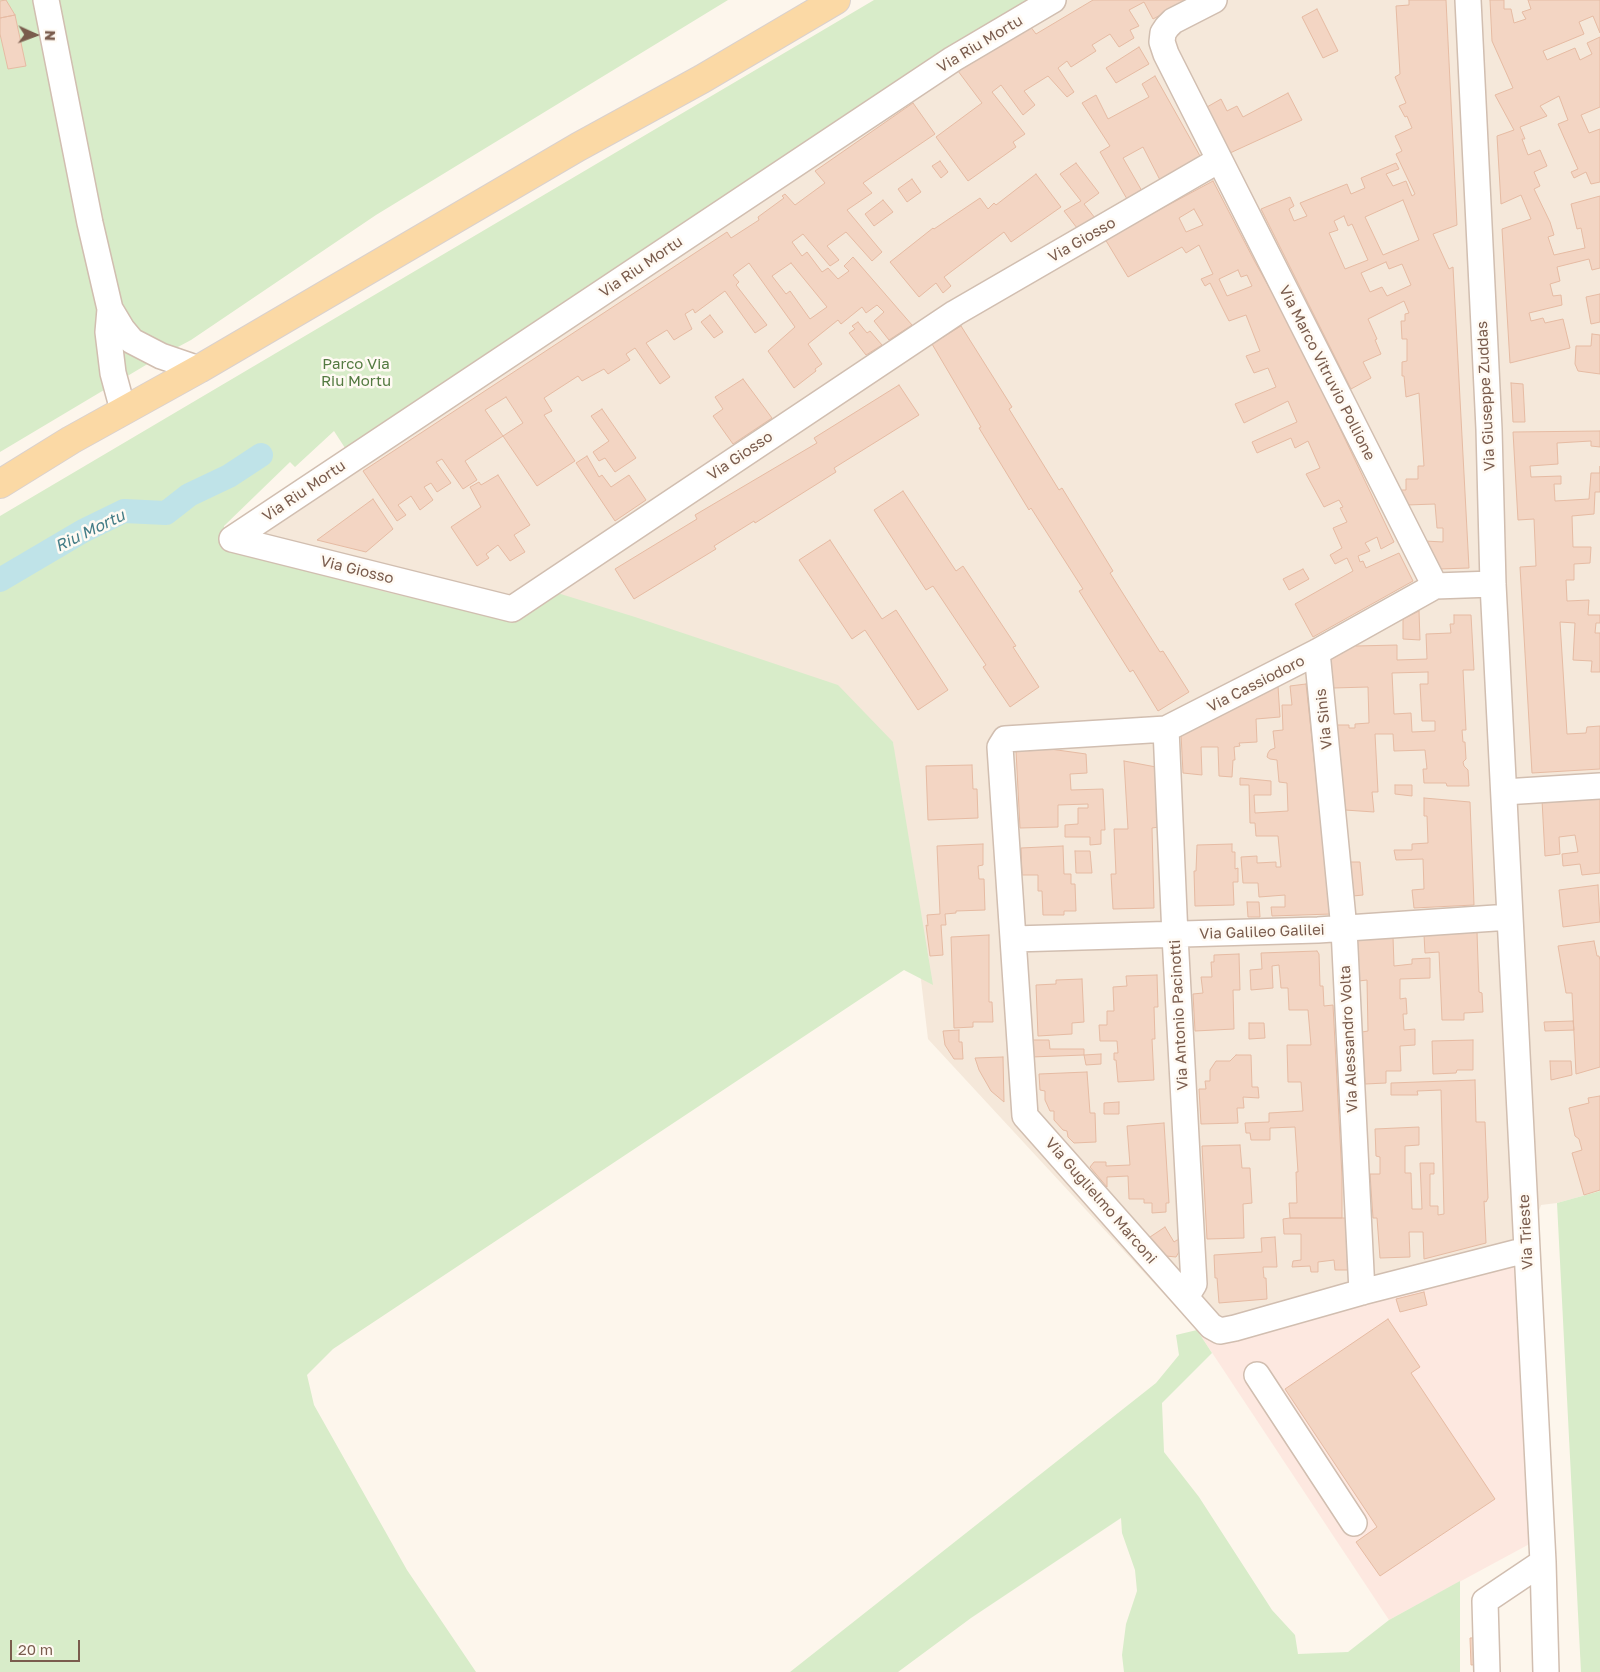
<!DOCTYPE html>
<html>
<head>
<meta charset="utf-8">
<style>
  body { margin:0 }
  #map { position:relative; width:1600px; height:1672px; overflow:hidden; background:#fdf6ec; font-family:"Golos Text",sans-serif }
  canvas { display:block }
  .north { position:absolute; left:10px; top:10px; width:50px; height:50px; -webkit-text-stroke:4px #fffaf3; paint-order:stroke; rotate:92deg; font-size:14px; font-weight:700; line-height:20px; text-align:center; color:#7a5c4d }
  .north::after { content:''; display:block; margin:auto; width:18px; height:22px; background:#7a5c4d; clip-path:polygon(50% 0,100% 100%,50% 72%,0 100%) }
  .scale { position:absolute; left:10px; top:1640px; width:70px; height:22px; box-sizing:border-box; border:2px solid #7a5c4d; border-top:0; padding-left:6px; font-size:15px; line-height:18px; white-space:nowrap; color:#7a5c4d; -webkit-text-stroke:4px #fffaf3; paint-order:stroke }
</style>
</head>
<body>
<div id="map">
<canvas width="1600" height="1672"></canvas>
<div class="north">N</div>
<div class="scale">20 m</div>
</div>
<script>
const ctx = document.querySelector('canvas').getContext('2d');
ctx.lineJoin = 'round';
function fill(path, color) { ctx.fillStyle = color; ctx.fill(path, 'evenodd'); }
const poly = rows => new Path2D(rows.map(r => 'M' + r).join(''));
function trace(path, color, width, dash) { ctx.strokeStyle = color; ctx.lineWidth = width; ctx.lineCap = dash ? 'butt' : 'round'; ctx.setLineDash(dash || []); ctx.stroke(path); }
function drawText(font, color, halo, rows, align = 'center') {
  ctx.font = font + ' "Golos Text",sans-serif'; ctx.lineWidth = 5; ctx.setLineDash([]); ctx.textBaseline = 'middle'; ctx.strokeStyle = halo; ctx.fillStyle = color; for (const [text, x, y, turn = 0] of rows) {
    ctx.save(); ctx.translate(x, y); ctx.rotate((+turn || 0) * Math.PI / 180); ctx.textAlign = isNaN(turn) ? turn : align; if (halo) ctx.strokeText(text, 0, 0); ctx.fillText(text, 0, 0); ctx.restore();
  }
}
fill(poly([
  [1043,0,1600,0,1600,1191,1557,1203,1541,1205,1526,1250,1197,1330,928,1039,893,743,504,649,202,561]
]), '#f5e8da');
fill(poly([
  [1526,1250,1535,1541,1389,1620,1197,1330]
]), '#fde8e0');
fill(poly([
  [0,0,728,0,376,215,191,340,161,356,0,452],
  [874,0,1056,0,345,448,334,431,295,467,290,462,224,526,225,545,243,554,386,592,509,620,551,591,635,617,838,685,893,742,933,985,904,970,333,1349,307,1375,314,1405,407,1570,476,1672,0,1672,0,516],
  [1600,1191,1600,1672,1581,1672,1557,1203],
  [1197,1330,1212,1353,1162,1403,1164,1452,1199,1497,1272,1610,1295,1635,1298,1654,1348,1652,1389,1620,1460,1581,1460,1672,1124,1672,1122,1655,1126,1624,1137,1591,1135,1570,1122,1533,1121,1518,971,1618,898,1672,790,1672,1156,1383,1179,1355,1176,1335]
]), '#d8ecc9');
trace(poly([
  [0,580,83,531,124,511,166,513,189,495,229,476,261,455]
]), '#bfe3e8', 24);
const building = poly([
  [6,0,15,15,0,18,0,1,6,0],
  [1093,0,1189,0,1153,19,1144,2,1129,10,1139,26,1130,30,1134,38,1119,47,1110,34,1092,45,1096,51,1071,67,1067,61,1058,68,1074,92,1067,97,1048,76,1024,91,1035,105,1023,115,1001,85,992,92,1025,134,1013,142,1016,147,968,181,936,137,982,103,958,71,991,47,1030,26,1036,34,1093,0],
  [1409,0,1446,0,1457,225,1433,234,1449,269,1453,267,1469,568,1439,569,1425,541,1443,542,1443,528,1437,528,1435,504,1407,505,1400,490,1406,490,1406,479,1418,479,1418,466,1424,466,1419,393,1406,397,1404,376,1402,376,1402,362,1407,361,1407,339,1402,339,1401,321,1405,321,1405,314,1409,313,1404,301,1368,319,1377,339,1375,340,1381,354,1363,362,1371,378,1351,389,1261,209,1290,197,1294,206,1289,209,1294,221,1307,216,1300,203,1347,184,1351,194,1365,188,1361,178,1396,163,1399,169,1386,174,1393,186,1406,181,1412,196,1415,194,1396,154,1402,151,1395,136,1412,128,1407,116,1405,117,1399,106,1406,103,1395,77,1400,74,1396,6,1409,5,1409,0],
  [1403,200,1419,240,1383,255,1365,217,1403,200],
  [1344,216,1348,226,1352,224,1368,260,1345,269,1329,233,1338,230,1334,221,1344,216],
  [1386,262,1389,269,1402,264,1411,285,1387,296,1382,287,1370,292,1361,273,1386,262],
  [1490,0,1504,0,1504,9,1511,9,1514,23,1526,19,1522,12,1531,9,1528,0,1600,0,1600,33,1593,16,1579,22,1584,34,1543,51,1547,60,1575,48,1580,60,1592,54,1587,43,1600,37,1600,107,1581,115,1589,133,1600,129,1600,182,1591,184,1586,172,1574,178,1571,172,1578,169,1558,124,1568,120,1559,96,1540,106,1547,116,1520,127,1525,139,1522,139,1528,155,1540,150,1547,166,1534,172,1540,186,1534,189,1550,222,1554,235,1548,237,1554,255,1585,248,1581,228,1577,229,1571,204,1600,196,1600,268,1592,270,1589,259,1557,267,1560,281,1550,284,1553,296,1561,295,1562,305,1529,313,1531,321,1543,318,1545,323,1563,319,1570,348,1510,363,1502,229,1531,219,1521,195,1501,204,1497,136,1514,130,1495,95,1513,88,1492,41,1490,0],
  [1317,9,1338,51,1323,58,1302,17,1317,9],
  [15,15,26,66,8,69,0,34,0,18,15,15],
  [1139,47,1149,64,1116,83,1106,68,1139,47],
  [1155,76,1200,156,1160,180,1143,147,1123,158,1142,191,1127,199,1100,152,1110,146,1082,103,1096,95,1108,119,1149,97,1142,84,1155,76],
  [1288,93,1302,120,1230,153,1207,107,1221,99,1227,111,1237,106,1243,117,1288,93],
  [913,103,935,134,863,183,872,193,847,210,882,252,872,261,846,232,827,246,839,260,830,266,803,234,792,242,802,256,807,252,822,272,828,268,838,279,849,271,844,266,853,257,912,325,889,340,874,321,884,312,877,305,866,313,862,307,841,324,838,320,808,344,822,364,815,369,816,371,794,388,768,351,795,327,749,263,733,275,739,282,736,285,767,325,755,333,725,291,695,313,693,309,685,314,692,329,674,340,667,330,646,343,670,377,660,384,635,348,626,354,630,360,608,374,604,369,582,381,578,376,544,398,552,411,544,415,575,461,537,486,503,436,465,461,477,480,463,489,442,459,436,462,451,483,437,492,431,483,424,487,433,500,420,510,411,496,398,505,406,515,397,521,363,471,727,232,731,238,759,220,758,217,784,198,782,196,785,194,795,205,825,183,815,171,913,103],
  [791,263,827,307,810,319,790,291,786,294,772,276,791,263],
  [506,397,523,423,503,436,485,410,506,397],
  [940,161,948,172,941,178,932,166,940,161],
  [1076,163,1099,193,1084,204,1095,218,1077,228,1064,211,1081,201,1060,174,1076,163],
  [1036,174,1061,207,1011,242,1004,232,944,277,951,286,943,293,936,283,919,297,890,262,933,228,934,229,980,198,988,209,994,203,996,205,1036,174],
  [912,179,921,192,907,202,898,189,912,179],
  [1213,181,1255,262,1295,334,1394,542,1381,549,1377,537,1365,543,1370,551,1358,556,1360,562,1363,561,1366,568,1399,553,1413,581,1313,637,1295,604,1353,571,1347,558,1335,564,1330,555,1342,548,1333,528,1347,522,1340,508,1343,507,1339,500,1324,507,1306,474,1320,468,1308,441,1295,448,1291,438,1257,453,1252,442,1297,422,1288,401,1244,423,1235,404,1276,387,1268,368,1254,373,1246,356,1260,351,1246,315,1229,321,1210,283,1205,286,1201,279,1213,274,1199,245,1186,253,1182,247,1128,277,1105,239,1213,181],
  [1194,209,1203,225,1186,232,1179,218,1194,209],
  [1238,270,1241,277,1247,275,1252,286,1227,296,1219,279,1238,270],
  [883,200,893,212,874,226,865,214,883,200],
  [1600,294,1600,322,1591,324,1586,297,1600,294],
  [710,315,723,332,714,338,701,322,710,315],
  [858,322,867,333,870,331,882,345,866,355,849,333,855,329,852,326,858,322],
  [961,326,1012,407,1009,409,1059,490,1062,488,1113,571,1110,573,1160,652,1163,651,1189,692,1158,711,1133,670,1130,672,1079,591,1083,589,1031,508,1029,510,979,428,981,427,932,344,961,326],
  [1592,334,1600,335,1600,374,1578,371,1575,364,1576,346,1591,346,1592,334],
  [743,379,772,418,733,444,713,416,723,409,715,397,743,379],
  [1511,383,1523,384,1525,422,1513,422,1511,383],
  [899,385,919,415,834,468,836,472,755,523,754,521,714,546,716,549,634,599,615,569,697,519,695,515,817,443,814,438,899,385],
  [602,409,636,458,615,472,605,458,599,461,593,452,609,441,591,416,602,409],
  [1600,431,1600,447,1591,446,1591,441,1557,443,1558,464,1530,466,1531,477,1561,476,1561,484,1554,484,1555,501,1589,499,1591,473,1600,473,1600,466,1600,492,1595,492,1594,514,1572,516,1573,547,1591,547,1590,563,1574,564,1574,580,1566,580,1567,601,1589,600,1588,615,1600,615,1600,623,1596,623,1595,633,1600,633,1600,672,1591,672,1592,661,1573,660,1575,623,1560,622,1567,734,1586,733,1587,727,1600,726,1600,769,1532,773,1520,567,1536,566,1534,519,1518,520,1513,432,1600,431],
  [587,456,599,477,602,475,611,487,629,475,646,500,615,521,576,463,587,456],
  [498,475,530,525,514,535,525,552,510,561,498,545,486,554,489,558,477,566,451,527,481,507,470,487,479,482,481,485,498,475],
  [903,491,956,571,963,566,1016,646,1013,647,1039,687,1010,707,983,667,986,665,933,586,926,590,874,510,903,491],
  [373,499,393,529,366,552,317,540,373,499],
  [830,540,882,619,896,610,948,690,918,710,865,630,852,639,799,560,830,540],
  [1303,569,1309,579,1289,590,1283,579,1303,569],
  [1419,611,1420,640,1403,639,1403,619,1419,611],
  [1454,615,1471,615,1474,670,1463,670,1466,730,1462,730,1463,742,1465,742,1466,759,1463,762,1464,766,1468,770,1469,786,1447,786,1446,783,1424,783,1423,769,1427,769,1425,750,1394,751,1393,734,1375,734,1378,792,1372,792,1374,812,1345,810,1337,725,1349,725,1349,728,1355,728,1355,724,1369,723,1368,687,1333,688,1330,655,1357,641,1356,646,1397,645,1397,660,1427,659,1426,634,1451,633,1450,624,1454,624,1454,615],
  [1428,672,1428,684,1420,684,1422,721,1435,721,1435,731,1412,732,1411,713,1394,714,1392,673,1428,672],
  [1306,684,1331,914,1272,916,1271,907,1285,907,1285,895,1259,897,1258,883,1243,883,1241,857,1257,856,1257,863,1276,862,1276,867,1281,867,1278,836,1256,836,1255,823,1250,823,1249,785,1240,785,1240,778,1271,781,1271,795,1254,795,1255,813,1288,811,1287,783,1279,782,1277,760,1270,759,1267,757,1268,753,1270,750,1275,748,1273,731,1283,730,1282,705,1292,705,1290,686,1306,684],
  [1278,686,1280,717,1256,719,1257,742,1239,743,1240,746,1234,747,1235,760,1233,760,1232,777,1219,776,1218,747,1201,747,1202,775,1183,773,1181,734,1278,686],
  [1050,749,1086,754,1087,773,1070,774,1071,790,1103,789,1105,830,1101,830,1101,844,1090,845,1090,837,1065,837,1065,825,1078,824,1078,808,1088,808,1088,804,1058,805,1058,827,1020,828,1016,751,1050,749],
  [1124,761,1156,767,1159,827,1152,828,1154,908,1113,909,1111,874,1116,874,1114,829,1128,829,1124,761],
  [972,765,973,789,977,789,978,818,928,820,926,766,972,765],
  [1395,785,1412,785,1412,796,1395,794,1395,785],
  [1600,797,1600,873,1582,875,1580,864,1563,866,1562,854,1578,852,1575,835,1559,837,1560,854,1545,856,1542,800,1600,797],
  [1424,798,1470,802,1474,905,1414,908,1412,890,1424,889,1423,859,1396,860,1394,850,1412,850,1412,844,1428,843,1427,816,1424,816,1424,798],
  [983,844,983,865,978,866,979,879,984,879,985,910,956,911,956,913,945,914,946,925,941,925,943,955,930,956,926,925,928,926,927,915,940,914,937,846,983,844],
  [1232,844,1232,852,1235,852,1235,869,1238,868,1238,882,1233,882,1234,905,1195,906,1194,871,1196,871,1197,845,1232,844],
  [1063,846,1064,874,1071,874,1071,884,1075,884,1076,911,1064,911,1064,915,1043,915,1042,891,1038,891,1038,875,1022,875,1021,848,1063,846],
  [1075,851,1090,851,1092,873,1076,873,1075,851],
  [1350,862,1360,862,1363,895,1353,896,1350,862],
  [1598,885,1600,922,1563,927,1559,890,1598,885],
  [1247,902,1259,902,1260,917,1248,917,1247,902],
  [1477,932,1479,992,1482,993,1483,1012,1464,1013,1464,1020,1442,1020,1439,952,1425,953,1424,935,1477,932],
  [989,935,989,1002,992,1002,993,1022,973,1022,973,1027,954,1028,951,937,989,935],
  [1393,937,1394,966,1412,964,1412,959,1430,958,1430,978,1400,979,1400,999,1406,998,1407,1014,1403,1014,1404,1030,1415,1029,1415,1045,1400,1046,1401,1071,1386,1071,1386,1083,1365,1084,1362,1032,1368,1031,1367,980,1359,981,1357,939,1393,937],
  [1594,941,1597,956,1599,956,1600,960,1600,1067,1576,1074,1572,993,1566,993,1558,946,1594,941],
  [1317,951,1319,954,1320,986,1323,986,1324,1006,1333,1005,1342,1176,1342,1218,1290,1218,1289,1203,1297,1203,1296,1172,1298,1172,1295,1127,1270,1128,1270,1140,1251,1140,1250,1133,1246,1133,1245,1123,1269,1122,1269,1113,1303,1111,1301,1082,1288,1082,1287,1045,1311,1045,1308,1010,1289,1010,1288,988,1281,988,1279,965,1272,966,1273,988,1251,990,1250,970,1262,969,1261,953,1317,951],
  [1239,954,1240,990,1233,990,1234,1029,1195,1031,1193,994,1203,993,1201,977,1212,977,1211,962,1214,962,1214,955,1239,954],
  [1157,975,1158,1007,1154,1007,1155,1039,1152,1039,1154,1080,1118,1082,1116,1060,1114,1060,1114,1053,1118,1053,1117,1041,1100,1041,1099,1025,1107,1025,1107,1011,1114,1011,1113,987,1127,986,1126,976,1157,975],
  [1082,979,1084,1022,1072,1023,1072,1034,1038,1036,1036,985,1056,984,1056,980,1082,979],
  [1573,1021,1574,1030,1545,1031,1544,1022,1573,1021],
  [1249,1023,1264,1023,1265,1038,1249,1039,1249,1023],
  [959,1030,959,1042,962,1042,963,1059,954,1059,945,1045,943,1031,959,1030],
  [1031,1040,1049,1040,1050,1049,1084,1049,1084,1055,1031,1057,1031,1040],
  [1473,1040,1473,1070,1457,1070,1456,1073,1433,1074,1432,1041,1473,1040],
  [1101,1054,1101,1064,1086,1065,1084,1055,1101,1054],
  [1236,1055,1251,1055,1252,1087,1258,1087,1259,1098,1243,1097,1244,1108,1237,1108,1238,1123,1201,1124,1199,1089,1206,1089,1205,1081,1210,1081,1210,1070,1216,1061,1230,1061,1236,1055],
  [1003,1057,1004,1102,991,1091,979,1070,975,1058,1003,1057],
  [1550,1061,1571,1061,1572,1075,1551,1080,1550,1061],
  [1087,1072,1090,1113,1095,1113,1096,1142,1074,1143,1068,1137,1067,1131,1063,1130,1054,1120,1054,1111,1050,1111,1045,1100,1045,1091,1040,1090,1039,1074,1087,1072],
  [1475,1080,1476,1122,1485,1122,1488,1198,1486,1202,1484,1201,1486,1243,1424,1259,1423,1232,1409,1232,1410,1257,1380,1258,1377,1218,1373,1218,1370,1174,1380,1174,1380,1157,1376,1156,1375,1129,1419,1127,1419,1145,1405,1146,1405,1173,1411,1173,1412,1209,1422,1209,1420,1163,1434,1163,1434,1174,1430,1174,1430,1206,1438,1206,1438,1215,1444,1214,1441,1090,1417,1091,1418,1095,1391,1095,1391,1083,1475,1080],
  [1600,1096,1600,1190,1584,1195,1572,1153,1582,1150,1579,1139,1575,1136,1569,1108,1589,1103,1588,1098,1600,1096],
  [1119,1102,1119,1114,1104,1114,1104,1103,1119,1102],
  [1164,1123,1169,1203,1166,1203,1166,1212,1152,1213,1152,1203,1144,1203,1144,1199,1129,1199,1128,1176,1107,1177,1107,1187,1090,1167,1094,1162,1106,1162,1106,1166,1130,1165,1127,1126,1164,1123],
  [1240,1145,1242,1168,1250,1168,1252,1203,1243,1204,1244,1238,1207,1239,1202,1146,1240,1145],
  [1290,1218,1350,1218,1351,1270,1335,1270,1334,1260,1318,1262,1318,1272,1311,1272,1310,1266,1292,1267,1293,1261,1301,1260,1301,1234,1284,1234,1283,1219,1290,1218],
  [1165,1227,1174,1242,1177,1240,1180,1240,1179,1252,1176,1257,1166,1256,1150,1237,1165,1227],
  [1275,1237,1277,1267,1263,1267,1264,1278,1266,1278,1267,1299,1219,1303,1217,1278,1215,1278,1214,1255,1262,1252,1261,1238,1275,1237],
  [1424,1292,1427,1305,1400,1312,1396,1299,1424,1292],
  [1388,1319,1420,1367,1411,1373,1495,1499,1380,1576,1356,1542,1377,1527,1285,1389,1388,1319],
  [1491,1637,1492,1664,1471,1665,1470,1638,1491,1637]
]);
fill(building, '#f3d5c3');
trace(building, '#e6bba3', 1);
const minor = poly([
  [46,0,90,223,110,309,122,329,132,341,161,356,199,369],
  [1214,0,1173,21,1167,27,1163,33,1162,42,1166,54,1435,586],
  [1468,0,1489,429,1493,584,1543,1562,1546,1672],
  [110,309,108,332,113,373,123,410],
  [232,539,512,609,955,313,1219,160],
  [232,539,953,59,1053,0],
  [1493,584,1435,586,1317,652,1166,729,1005,739,1000,747,1025,1116,1211,1326,1220,1331,1235,1328,1362,1292,1526,1250],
  [1317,652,1344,929,1362,1292],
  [1166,729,1175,936,1194,1284,1186,1297],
  [1504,792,1600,786],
  [1014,939,1318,930,1510,917],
  [1257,1375,1354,1523],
  [1487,1672,1485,1601,1543,1562]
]);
const major = poly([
  [0,484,71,440,199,369,578,147,702,79,836,0]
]);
trace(minor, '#d1beb0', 28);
trace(major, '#dad1cd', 30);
trace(minor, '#fff', 25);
trace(major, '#fbd9a5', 28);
drawText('15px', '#7a5c4d', '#fffaf3', [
  ["Via Riu Mortu",980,44,-31],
  ["Via Giosso",1082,240,-30],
  ["Via Riu Mortu",641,267,-34],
  ["Via Marco Vitruvio Pollione",1327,373,63],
  ["Via Giuseppe Zuddas",1486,396,-93],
  ["Via Giosso",740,456,-34],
  ["Via Riu Mortu",304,491,-34],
  ["Via Giosso",357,570,14],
  ["Via Cassiodoro",1256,684,-27],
  ["Via Sinis",1324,719,-96],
  ["Via Galileo Galilei",1262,932,-2],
  ["Via Antonio Pacinotti",1179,1015,-93],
  ["Via Alessandro Volta",1349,1039,-93],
  ["Via Guglielmo Marconi",1101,1201,49],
  ["Via Trieste",1526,1232,-93]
]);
drawText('15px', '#537a41', '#fffaf3', [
  ["Parco Via",356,364],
  ["Riu Mortu",356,381]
]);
drawText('italic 16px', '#437c86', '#fffaf3', [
  ["Riu Mortu",90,531,-26]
]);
</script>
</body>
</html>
